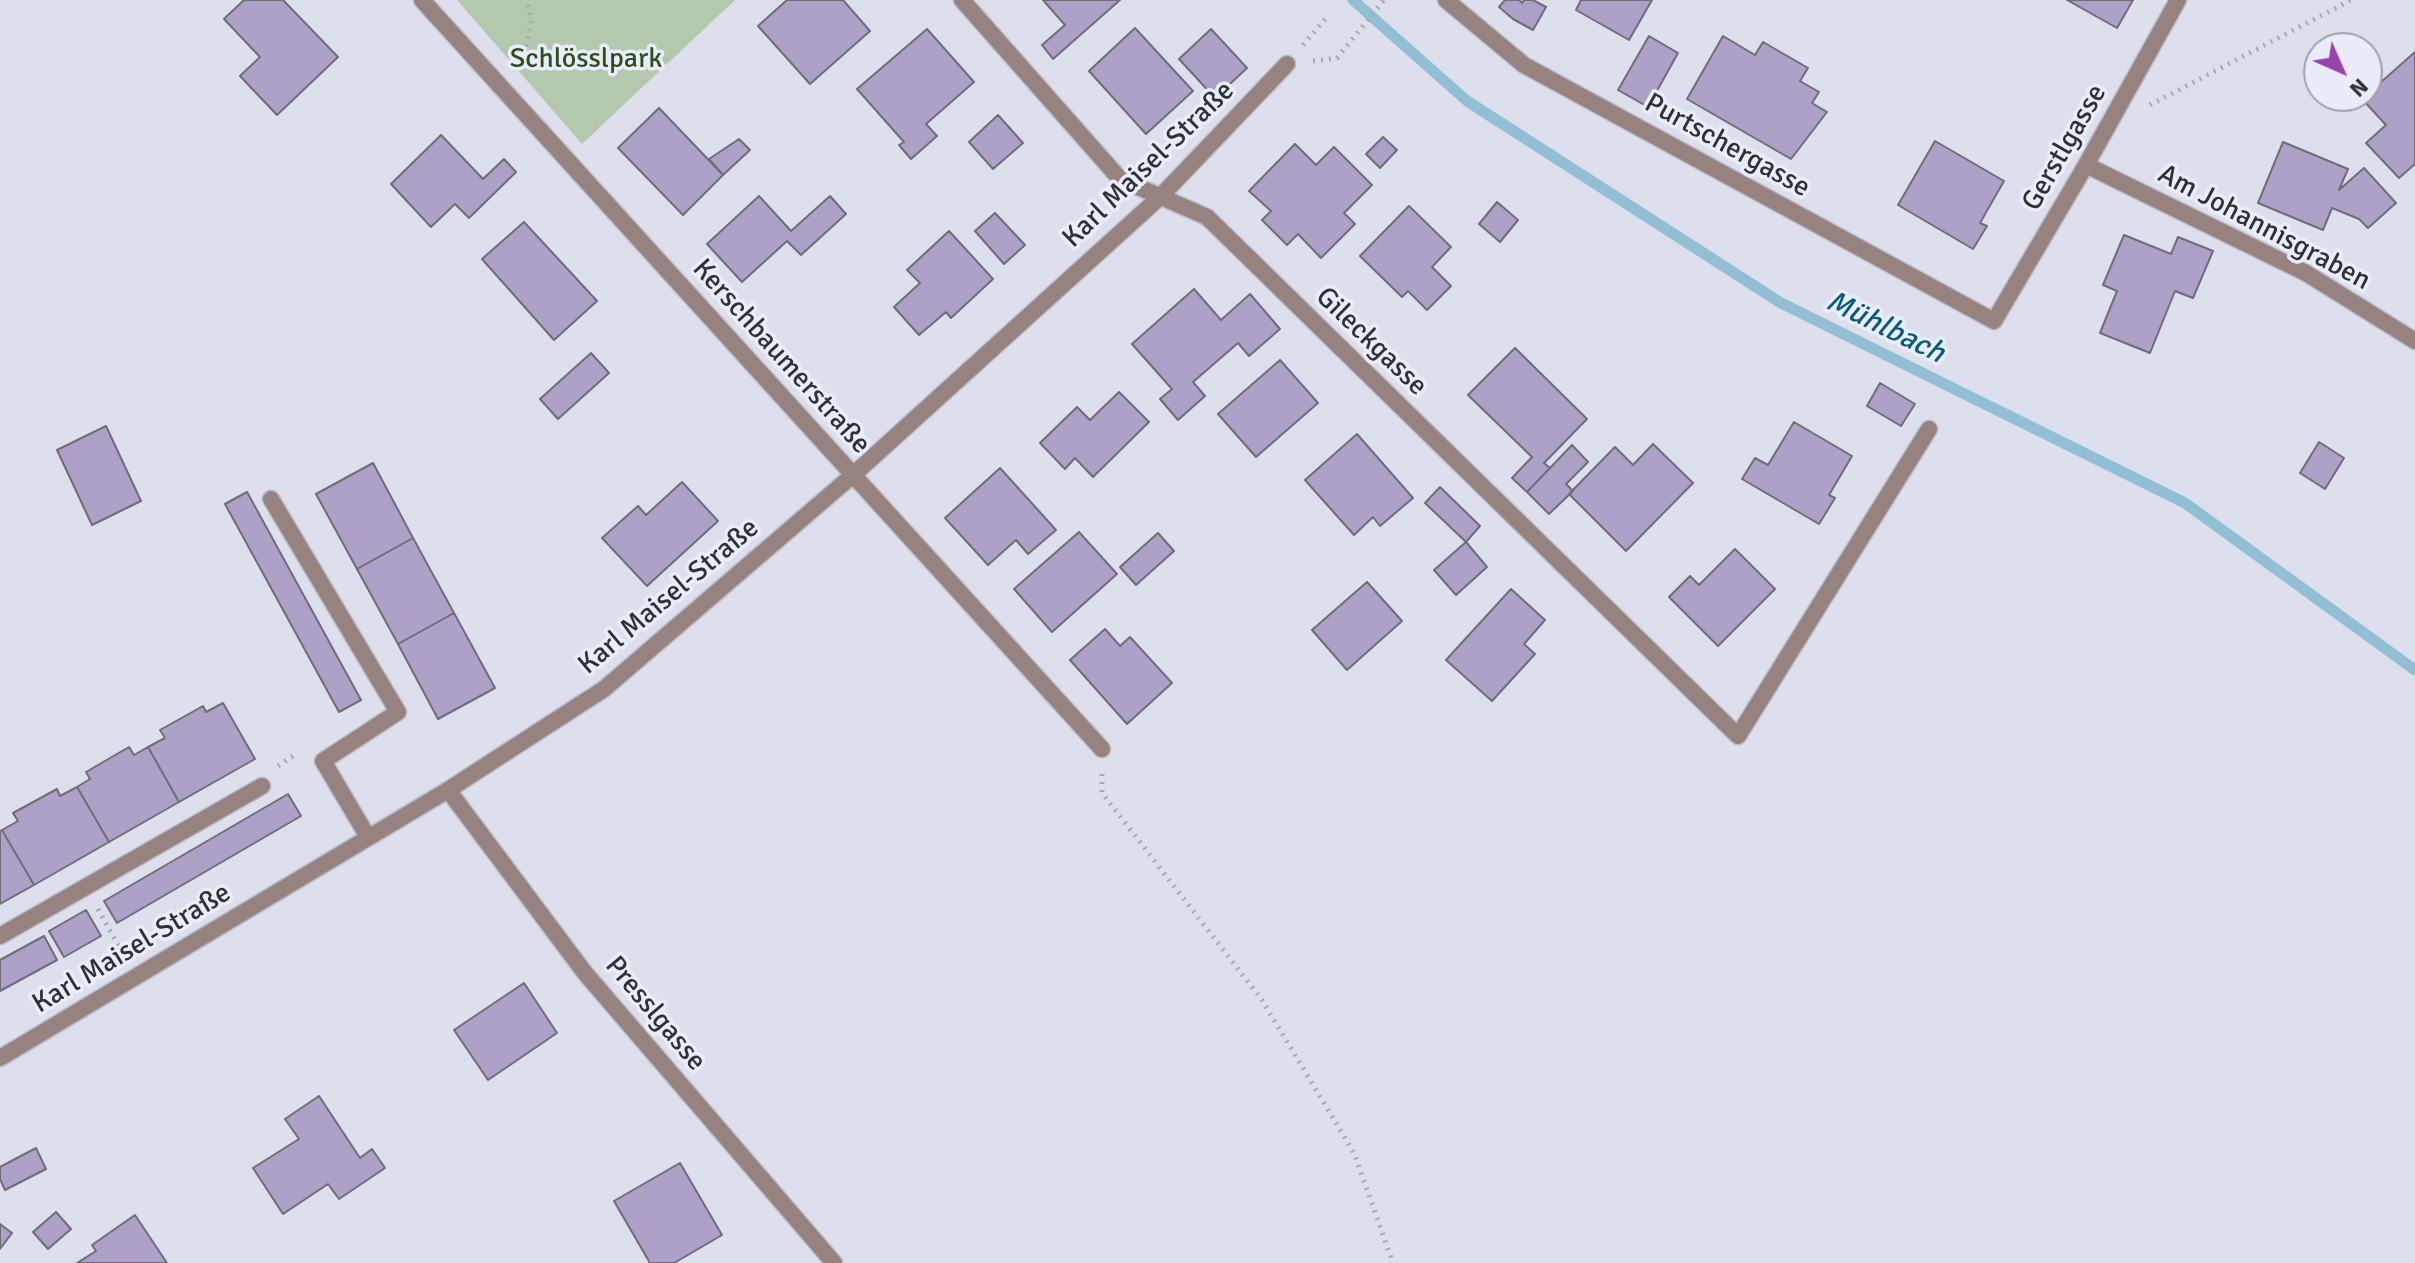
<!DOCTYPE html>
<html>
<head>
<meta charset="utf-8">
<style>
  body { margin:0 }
  #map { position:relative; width:2415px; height:1263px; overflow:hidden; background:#dde0ec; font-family:Signika,sans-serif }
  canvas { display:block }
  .north { position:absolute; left:2303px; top:32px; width:80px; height:80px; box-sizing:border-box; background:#eaedf9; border:2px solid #9fa2ab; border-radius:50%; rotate:135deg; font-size:22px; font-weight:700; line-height:32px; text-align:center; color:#2f3135 }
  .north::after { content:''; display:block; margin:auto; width:28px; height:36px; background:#9941ad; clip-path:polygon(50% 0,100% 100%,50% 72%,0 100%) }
</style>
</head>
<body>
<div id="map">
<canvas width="2415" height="1263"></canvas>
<div class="north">N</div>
</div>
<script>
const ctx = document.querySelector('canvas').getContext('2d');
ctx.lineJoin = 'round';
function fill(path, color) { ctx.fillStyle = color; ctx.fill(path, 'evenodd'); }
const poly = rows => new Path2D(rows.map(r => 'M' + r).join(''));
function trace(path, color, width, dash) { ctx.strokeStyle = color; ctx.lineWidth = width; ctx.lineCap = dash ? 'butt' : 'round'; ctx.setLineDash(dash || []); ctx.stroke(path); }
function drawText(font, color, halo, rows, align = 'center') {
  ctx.font = font + ' Signika,sans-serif'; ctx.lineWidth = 7; ctx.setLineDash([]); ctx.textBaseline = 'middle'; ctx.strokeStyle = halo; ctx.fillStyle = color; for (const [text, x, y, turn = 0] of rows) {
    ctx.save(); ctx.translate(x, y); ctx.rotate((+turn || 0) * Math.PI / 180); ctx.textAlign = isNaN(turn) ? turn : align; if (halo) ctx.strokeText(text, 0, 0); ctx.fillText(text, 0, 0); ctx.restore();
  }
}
fill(poly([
  [457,0,735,0,582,144]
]), '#b4c8ad');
trace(poly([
  [1353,0,1467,101,1781,303,2185,503,2415,670]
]), '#92bfd3', 11);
const building = poly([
  [244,0,283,0,338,57,277,115,240,76,260,57,224,19,244,0],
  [787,0,843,0,870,31,810,84,758,26,787,0],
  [1043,0,1120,0,1053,59,1042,45,1065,25,1043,0],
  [1505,0,1519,0,1522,3,1524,0,1533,0,1546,7,1533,30,1513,19,1499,7,1505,0],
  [1581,0,1652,0,1629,40,1576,10,1581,0],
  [2067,0,2133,0,2117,28,2067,0],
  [1135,28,1193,91,1146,134,1089,71,1135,28],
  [927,29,974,82,926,124,937,136,911,159,899,145,904,142,857,89,927,29],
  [1211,29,1247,68,1215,98,1179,59,1211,29],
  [1649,36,1678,53,1648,107,1618,90,1649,36],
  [1723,36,1755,55,1763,42,1808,68,1800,81,1819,92,1812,103,1827,112,1791,159,1687,99,1723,36],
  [2415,52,2415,164,2399,178,2366,143,2386,125,2362,99,2415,52],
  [659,108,723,175,683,215,618,148,659,108],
  [998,115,1023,143,993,169,969,142,998,115],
  [441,135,483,179,504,159,516,172,469,218,455,204,431,227,391,184,441,135],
  [1383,137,1397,150,1380,168,1366,154,1383,137],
  [739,139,750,150,723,175,709,159,739,139],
  [1935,141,2004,181,1980,223,1987,226,1973,249,1898,205,1935,141],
  [2283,142,2348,169,2339,190,2364,168,2396,203,2368,228,2359,219,2332,208,2323,230,2258,203,2283,142],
  [1295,144,1316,165,1334,147,1372,185,1344,213,1355,224,1321,258,1298,234,1287,245,1262,220,1271,211,1249,191,1295,144],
  [759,196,791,231,830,196,846,214,801,255,787,241,742,282,707,244,759,196],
  [1497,202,1518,220,1500,242,1479,224,1497,202],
  [1409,206,1451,247,1432,267,1451,286,1427,310,1408,291,1402,297,1360,256,1409,206],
  [995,213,1025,245,1004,264,975,231,995,213],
  [524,222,597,301,554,340,482,259,524,222],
  [949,231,993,279,951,318,946,312,919,335,894,307,920,283,907,270,949,231],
  [2124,235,2171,254,2178,237,2213,251,2193,298,2175,291,2150,353,2100,333,2117,291,2103,285,2124,235],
  [1194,289,1221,320,1250,294,1280,329,1249,356,1238,343,1193,382,1205,396,1178,420,1160,399,1172,389,1132,344,1194,289],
  [1515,348,1587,419,1544,463,1550,468,1527,492,1512,478,1532,457,1468,395,1515,348],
  [591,353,609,373,558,419,540,399,591,353],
  [1280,360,1318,403,1256,457,1218,414,1280,360],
  [1880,383,1915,404,1901,426,1867,406,1880,383],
  [1119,392,1149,422,1093,477,1075,458,1065,469,1040,443,1077,407,1090,420,1119,392],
  [1794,422,1852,456,1829,495,1835,498,1819,524,1742,479,1755,458,1768,465,1794,422],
  [106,426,141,501,92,525,57,450,106,426],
  [1357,434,1413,498,1380,526,1373,517,1354,535,1305,480,1357,434],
  [2319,442,2344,458,2325,489,2300,473,2319,442],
  [1653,444,1693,483,1626,551,1569,494,1615,447,1633,465,1653,444],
  [1572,445,1588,462,1566,484,1573,491,1549,514,1527,492,1572,445],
  [373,463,413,538,357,569,316,494,373,463],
  [1000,468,1056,530,1028,554,1016,540,988,565,945,518,1000,468],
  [682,482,718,521,647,586,602,538,638,506,646,515,682,482],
  [1440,487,1480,526,1466,542,1425,503,1440,487],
  [247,492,361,700,339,712,225,504,247,492],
  [1079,532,1117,574,1052,632,1014,589,1079,532],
  [1158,533,1174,551,1136,585,1120,567,1158,533],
  [413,538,454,613,398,644,357,569,413,538],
  [1466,542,1487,567,1456,595,1434,570,1466,542],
  [1735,549,1775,589,1718,646,1669,597,1690,576,1699,585,1735,549],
  [1367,582,1402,621,1347,670,1312,630,1367,582],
  [1511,589,1545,620,1524,644,1535,654,1492,701,1446,660,1511,589],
  [454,613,495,688,438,719,398,644,454,613],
  [1105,629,1120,646,1130,637,1172,683,1127,724,1070,660,1105,629],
  [223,703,255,759,179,802,148,747,165,738,160,730,203,706,206,712,223,703],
  [129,747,134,755,148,747,179,802,109,842,77,787,90,779,86,772,129,747],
  [77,787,109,842,34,885,2,830,18,821,13,813,57,789,60,796,77,787],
  [288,794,301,816,117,923,104,901,288,794],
  [2,830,34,885,0,904,0,831,2,830],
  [86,910,101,936,64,957,49,931,86,910],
  [44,936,57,960,0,991,0,960,44,936],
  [524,983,557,1033,488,1080,454,1030,524,983],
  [319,1096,360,1158,372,1149,385,1168,339,1199,328,1184,283,1214,253,1168,299,1139,285,1119,319,1096],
  [36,1148,46,1169,5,1190,0,1179,0,1167,36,1148],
  [680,1163,722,1235,674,1263,650,1263,614,1201,680,1163],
  [56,1212,71,1229,48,1249,33,1232,56,1212],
  [135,1215,167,1263,77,1263,96,1251,92,1245,135,1215],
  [0,1224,12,1233,0,1249,0,1224]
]);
fill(building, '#ada1c7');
trace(building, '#706d77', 2);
const service = poly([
  [271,499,398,712,323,761,368,837],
  [0,936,262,786]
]);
const minor = poly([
  [422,0,1102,749],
  [962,0,1120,179,1207,217,1738,736,1929,429],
  [1446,0,1524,65,1994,321,2086,165,2178,0],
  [2086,165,2306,273,2415,341],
  [448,790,585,973,834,1263],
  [0,1058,448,790,604,689,853,475,1161,196,1287,64]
]);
trace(service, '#babdc7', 19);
trace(minor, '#babdc7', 19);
trace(poly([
  [1303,45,1326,18],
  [1313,61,1337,58,1384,0],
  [519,69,524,58,531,22,527,0],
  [2150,105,2351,0],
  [278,766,296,754],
  [1102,774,1102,793,1262,1000,1354,1153,1393,1263],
  [98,909,124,956]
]), '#a8abb4', 5, [2, 6]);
trace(service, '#96827f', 16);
trace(minor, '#96827f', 16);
drawText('28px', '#2c4f1e', '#eaedf9', [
  ["Schlösslpark",586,60]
]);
drawText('28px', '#2f3135', '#eaedf9', [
  ["Purtschergasse",1727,146,29],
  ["Gerstlgasse",2065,148,-60],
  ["Karl Maisel-Straße",1149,165,-44],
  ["Am Johannisgraben",2264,228,28],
  ["Gileckgasse",1371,342,44],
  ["Kerschbaumerstraße",781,357,48],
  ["Karl Maisel-Straße",669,597,-40],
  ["Karl Maisel-Straße",132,949,-31],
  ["Presslgasse",655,1014,50]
]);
drawText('italic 30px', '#055d79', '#eaedf9', [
  ["Mühlbach",1885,328,26]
]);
</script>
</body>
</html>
